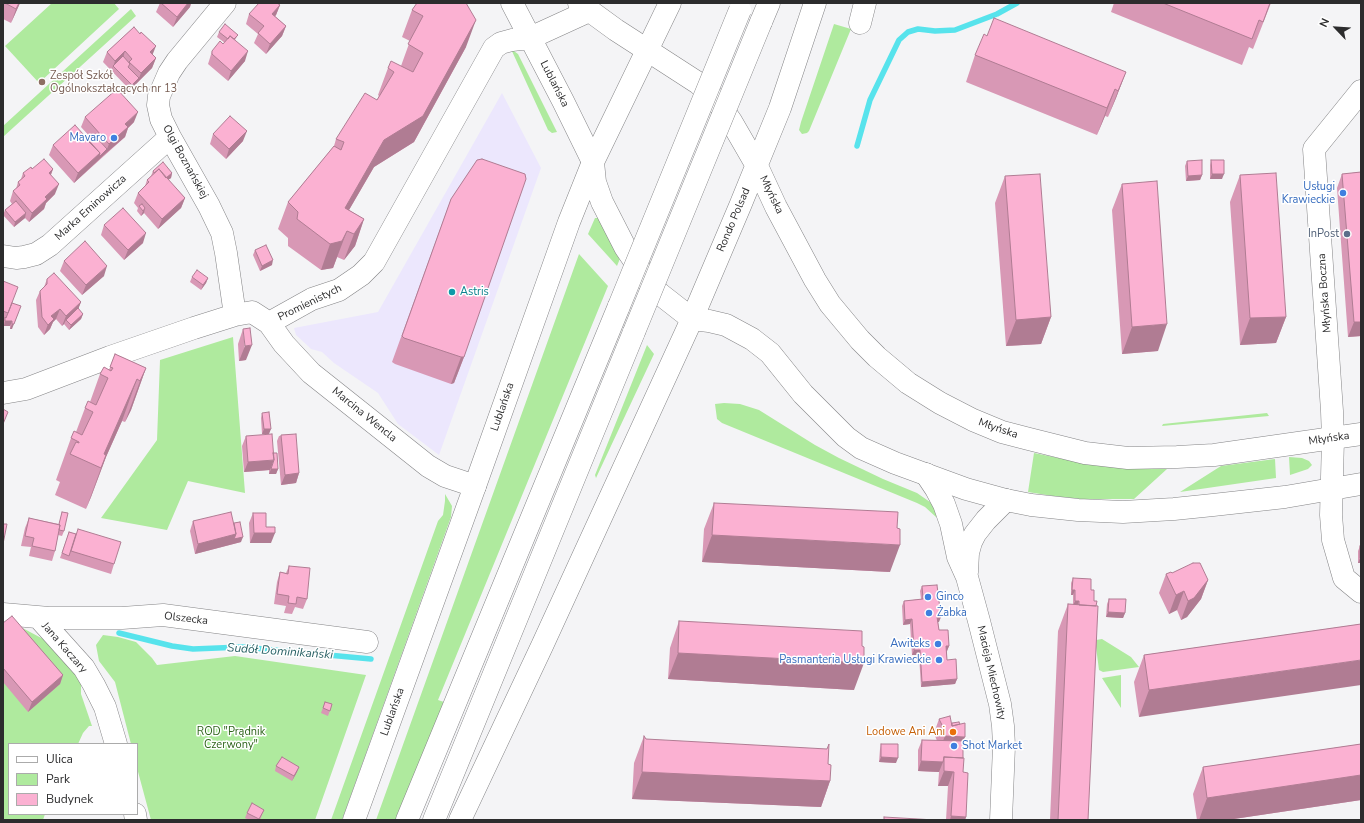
<!DOCTYPE html>
<html>
<head>
<meta charset="utf-8">
<style>
  body { margin:0 }
  #map { position:relative; width:1364px; height:823px; overflow:hidden; background:#f4f4f6; font-family:"Nunito Sans",sans-serif }
  canvas { display:block }
  .frame { position:absolute; inset:0; border:4px solid #2c2c2d; pointer-events:none }
  .legend { position:absolute; left:8px; top:743px; width:130px; height:72px; box-sizing:border-box; background:#fff; border:1px solid #ababab; margin:0; padding:5px 7px; list-style:none; font-size:12px; color:#2c2c2d }
  .legend li { display:flex; align-items:center; gap:8px; height:20px }
  .legend b { width:20px; border:1px solid #ababab }
  .north { position:absolute; left:1316px; top:8px; width:40px; height:40px; -webkit-text-stroke:3px #fff; paint-order:stroke; rotate:295deg; font-size:11px; font-weight:700; line-height:16px; text-align:center; color:#2c2c2d }
  .north::after { content:''; display:block; margin:auto; width:14px; height:18px; background:#2c2c2d; clip-path:polygon(50% 0,100% 100%,50% 72%,0 100%) }
</style>
</head>
<body>
<div id="map">
<canvas width="1364" height="823"></canvas>
<div class="frame"></div>
<ul class="legend">
<li><b style="height:5px;background:#fff"></b>Ulica</li>
<li><b style="height:11px;background:#afea9e"></b>Park</li>
<li><b style="height:11px;background:#fbb1d2"></b>Budynek</li>
</ul>
<div class="north">N</div>
</div>
<script>
const ctx = document.querySelector('canvas').getContext('2d');
ctx.lineJoin = 'round';
function fill(path, color) { ctx.fillStyle = color; ctx.fill(path, 'evenodd'); }
const poly = rows => new Path2D(rows.map(r => 'M' + r).join(''));
function trace(path, color, width, dash) { ctx.strokeStyle = color; ctx.lineWidth = width; ctx.lineCap = dash ? 'butt' : 'round'; ctx.setLineDash(dash || []); ctx.stroke(path); }
function drawText(font, color, halo, rows, align = 'center') {
  ctx.font = font + ' "Nunito Sans",sans-serif'; ctx.lineWidth = 3; ctx.setLineDash([]); ctx.textBaseline = 'middle'; ctx.strokeStyle = halo; ctx.fillStyle = color; for (const [text, x, y, turn = 0] of rows) {
    ctx.save(); ctx.translate(x, y); ctx.rotate((+turn || 0) * Math.PI / 180); ctx.textAlign = isNaN(turn) ? turn : align; if (halo) ctx.strokeText(text, 0, 0); ctx.fillText(text, 0, 0); ctx.restore();
  }
}
fill(poly([
  [502,93,541,168,439,455,398,424,378,393,334,363,322,352,311,349,308,346,296,335,294,328,378,312]
]), '#ece7fd');
fill(poly([
  [52,3,114,3,119,9,39,83,5,46],
  [131,9,136,16,3,137,3,126],
  [834,24,851,29,809,131,807,133,802,134,799,130,801,122],
  [511,49,518,54,557,132,552,133,548,130],
  [595,218,599,218,621,256,617,266,588,234],
  [579,254,608,286,438,700,444,702,396,820,376,820],
  [233,337,245,493,188,481,167,530,101,518,157,440,160,360],
  [647,345,654,354,596,478,595,475],
  [724,403,740,404,759,410,815,445,839,458,883,479,917,493,930,502,935,507,939,515,936,517,925,507,917,503,722,423,717,419,715,404],
  [1267,413,1269,416,1162,426,1163,424],
  [1034,453,1088,464,1133,468,1167,469,1134,499,1080,499,1053,496,1028,492],
  [1289,457,1302,458,1309,461,1312,465,1308,469,1290,475],
  [1275,459,1276,478,1180,492,1221,466],
  [445,494,452,506,451,517,342,820,331,820,438,521,443,515,445,501],
  [3,621,13,623,47,641,81,680,81,694,92,726,89,726,83,733,78,744,9,744,9,814,45,814,43,820,3,820],
  [103,635,118,637,136,642,152,658,157,665,235,656,366,675,315,820,151,820,137,768,137,744,131,744,115,682,99,661,96,645],
  [1102,639,1131,657,1139,667,1103,672,1099,670,1096,647,1096,640],
  [1121,675,1121,708,1102,678]
]), '#afea9e');
trace(poly([
  [857,146,870,100,899,40,908,32,918,29,935,31,955,30,997,14,1017,3],
  [119,633,172,646,193,649,242,647,371,659]
]), '#57e3ec', 5.5);
const minor = poly([
  [225,3,177,61,169,73,159,96,158,105,161,119,170,137,209,206,222,233,226,253,235,315],
  [512,3,563,101,593,162],
  [579,3,616,30,647,50],
  [860,23,865,3],
  [1361,91,1314,149,1332,411,1333,439,1331,515,1333,540,1344,578,1361,592],
  [3,256,16,258,24,257,36,254,50,245,170,137],
  [269,323,312,299,339,290,361,275,374,262,494,48,501,43,512,40,530,38,589,11],
  [3,393,26,389,110,357,194,328,235,315,252,312,269,323,284,344,311,373,428,466,445,476,475,486],
  [926,474,936,489,944,504,951,524,958,557,967,577,979,621,1000,704,1003,726,1004,746,1001,820],
  [967,572,968,553,971,542,975,534,986,520,1006,500],
  [3,614,49,618,122,618,163,615,367,642],
  [39,618,84,668,94,685,105,707,116,744],
  [135,814,136,820]
]);
const major = poly([
  [761,22,769,3],
  [647,50,698,83,717,101,731,121,757,166,776,207,815,280,830,304,860,340,877,357,908,383,940,403,973,420,1002,432,1029,439,1085,453,1128,458,1177,457,1214,455,1361,434],
  [593,162,595,182,602,202,625,247,648,281,660,294,692,319],
  [692,319,709,321,726,325,752,339,770,353,803,394,846,437,861,448,895,463,966,489,1006,500,1031,505,1078,510,1123,512,1174,509,1213,505,1285,497,1361,484],
  [354,820,475,486,569,222,593,162,670,3],
  [407,820,619,306],
  [434,820,634,332],
  [460,820,542,646,692,319,740,206,780,108,815,3]
]);
trace(minor, '#848486', 23);
trace(major, '#848486', 23);
trace(minor, '#fff', 22);
trace(major, '#fff', 22);
const majorBridge = poly([
  [619,306,740,10],
  [634,332,761,22]
]);
trace(majorBridge, '#848486', 23, []);
trace(majorBridge, '#fff', 22);
fill(poly([
  [3,3,20,3,11,23,3,19],
  [160,3,191,3,190,7,173,27,156,12],
  [417,3,466,47,414,142,374,167,349,210,364,219,355,246,344,260,337,257,333,268,321,270,288,246,288,238,278,229,288,202,334,146,336,139,377,100,379,96,378,95,388,68,401,66,410,41,402,37,412,10],
  [1114,3,1271,3,1253,49,1249,47,1242,65,1111,12],
  [280,5,276,15,275,16,286,26,282,36,266,54,254,43,258,34,246,24,249,14],
  [134,27,152,55,156,58,152,68,130,90,103,62,107,52],
  [219,32,238,35,235,40,245,61,228,81,208,64,209,61,212,51,223,44,225,43,217,37],
  [987,36,1126,72,1116,98,1108,117,1105,116,1097,135,966,82,975,55],
  [85,117,134,122,128,128,125,137,74,183,49,155,53,145,89,142,92,139,81,127],
  [213,134,243,141,226,159,210,144],
  [1211,160,1222,179,1210,179,1210,165],
  [1187,161,1202,175,1200,180,1186,181,1185,166],
  [32,169,53,169,51,175,55,194,46,203,44,209,29,222,25,218,14,227,3,215,5,210,12,204,10,201,13,191,16,189,18,182,21,179,23,173],
  [153,171,172,173,171,178,168,180,185,198,181,208,158,229,144,213,141,216,137,211,138,208,134,203,138,193,145,186,147,180,151,176],
  [1361,172,1361,336,1348,337,1337,188,1342,174],
  [1240,175,1286,317,1276,343,1240,345,1230,202],
  [1005,176,1051,317,1041,344,1006,346,995,203],
  [1122,184,1158,351,1122,354,1112,210],
  [451,199,464,357,454,383,451,384,395,364,392,362],
  [104,225,143,243,124,260,101,235],
  [255,250,272,265,260,271,253,255],
  [64,261,104,276,82,295,60,271],
  [192,277,208,278,206,283,201,290,190,282],
  [47,279,81,302,78,309,83,314,81,319,69,330,64,324,62,326,56,319,53,322,50,329,44,335,38,327,36,300,40,291,44,287],
  [3,281,12,303,12,329,10,329,10,326,4,326],
  [243,329,246,360,239,361,238,344],
  [115,354,146,368,131,410,125,422,122,421,106,457,91,497,86,509,55,495,60,482,56,480,71,438,76,432,85,408,90,402,100,374,109,370],
  [262,413,269,434,262,434,261,418],
  [293,434,299,473,296,483,281,485,277,441,279,436],
  [246,436,278,469,276,474,269,474,269,470,244,472,242,446],
  [714,503,890,572,702,562,704,529],
  [62,512,64,531,62,536,58,535,55,551,52,561,29,556,31,547,21,546,25,528,29,518,59,524],
  [253,513,271,543,250,543,249,523],
  [193,521,234,523,241,542,195,554,190,531],
  [69,532,76,534,114,564,111,574,60,558],
  [1360,546,1361,563,1358,563,1358,551],
  [289,566,307,599,303,609,295,607,292,614,284,613,286,606,274,604,277,582,280,572,286,573],
  [1172,573,1208,580,1201,599,1187,617,1181,620,1177,610,1169,614,1159,593,1166,574],
  [1073,578,1091,590,1088,820,1050,820,1058,631,1068,604,1073,605,1073,595,1071,595,1071,583],
  [922,586,939,622,938,622,939,630,949,646,947,651,947,660,957,679,955,684,921,687,919,655,912,655,910,624,903,625,902,606,904,601,921,599,920,591],
  [1109,599,1125,613,1123,618,1106,617,1107,604],
  [679,621,854,690,668,679,670,648],
  [3,623,63,675,60,684,28,712,3,682],
  [1361,624,1139,717,1134,682,1144,655],
  [325,702,332,704,328,716,321,713],
  [939,719,952,723,963,741,963,772,966,817,965,820,946,820,948,786,938,786,939,772,918,771,918,750,922,740,937,741,934,733],
  [644,736,646,739,828,764,830,781,821,807,632,799,634,763],
  [881,744,896,763,879,762,880,749],
  [1361,744,1361,800,1227,820,1197,820,1193,794,1203,767],
  [276,766,299,767,297,772,292,781,275,771],
  [264,810,260,820,249,820,245,818,247,813]
]), '#d898b5');
fill(poly([
  [19,3,20,3,11,23,16,9],
  [188,3,191,3,190,7,173,27,177,17],
  [280,5,276,15,268,24,272,14],
  [476,20,466,47,414,142,374,167,335,234,345,208,384,140],
  [286,26,282,36,266,54,270,44],
  [156,46,152,56,150,52],
  [125,51,122,61,113,66,112,71,115,61],
  [248,51,245,61,228,81,231,71],
  [156,58,152,68,130,90,132,85,139,78,141,73],
  [1126,72,1116,98,1108,117,1118,91],
  [1115,89,1105,116,1097,135,1107,108],
  [138,112,134,122,128,128,125,137,105,154,109,144,125,124],
  [247,131,243,141,226,159,229,149],
  [107,149,105,154,74,183,78,173,100,153],
  [53,169,49,179,49,173],
  [172,173,171,178,161,185,162,180],
  [1212,174,1224,174,1222,179,1210,179],
  [1202,175,1200,180,1186,181,1188,176],
  [59,184,55,194,46,203,44,209,29,222,32,213,45,197],
  [185,198,181,208,158,229,162,219],
  [145,208,144,213,141,216,143,211],
  [26,213,25,218,14,227,15,222],
  [364,219,355,246,344,260,354,234],
  [347,231,333,268,321,270,330,244],
  [146,233,143,243,124,260,128,250],
  [273,260,272,265,260,271,262,266],
  [107,266,104,276,82,295,86,285],
  [208,278,206,283,201,290,203,285],
  [81,302,77,312,66,320,64,324,62,326,66,316],
  [60,309,56,319,53,322,50,329,44,335,51,316],
  [19,311,12,329,10,329,12,324],
  [83,314,81,319,69,330,71,325],
  [1051,317,1041,344,1006,346,1016,320],
  [1286,317,1276,343,1240,345,1250,318],
  [5,321,12,321,10,326,4,326],
  [1354,322,1361,322,1361,336,1348,337],
  [1167,324,1158,351,1122,354,1132,327],
  [252,345,246,360,239,361,245,346],
  [461,357,464,357,454,383,451,384],
  [146,368,131,410,125,422,140,381],
  [137,379,122,421,106,457,91,497,86,509,101,468,104,454],
  [264,429,271,429,269,434,262,434],
  [274,460,270,470,244,472,248,462],
  [271,469,278,469,276,474,269,474],
  [299,473,296,483,281,485,285,475],
  [254,533,275,533,271,543,250,543],
  [236,534,243,537,241,542,195,554,198,544],
  [712,535,900,545,890,572,702,562],
  [1360,558,1361,558,1361,563,1358,563],
  [1208,580,1201,599,1187,617,1181,620,1188,601],
  [1072,590,1075,590,1073,595,1071,595],
  [1184,591,1177,610,1169,614,1176,595],
  [1075,601,1079,601,1077,606,1073,606],
  [1108,612,1125,613,1123,618,1106,617],
  [937,617,941,617,939,622,936,622],
  [912,619,910,624,903,625,905,620],
  [946,646,949,646,947,651,945,651],
  [914,650,920,650,919,655,912,655],
  [678,653,864,663,854,690,668,679],
  [1361,660,1361,685,1139,717,1149,690],
  [63,675,60,684,28,712,32,702],
  [957,679,955,684,921,687,922,682],
  [945,736,965,737,959,751,939,751],
  [881,757,898,758,896,763,879,762],
  [921,761,943,762,939,772,918,771],
  [944,762,953,772,948,786,938,786,944,771],
  [299,767,297,772,292,781,294,776],
  [642,772,830,781,821,807,632,799],
  [1361,775,1361,800,1227,820,1199,820,1207,798],
  [951,816,966,817,965,820,950,820]
]), '#b07c93');
const building = poly([
  [5,3,19,3,16,9,5,3],
  [161,3,188,3,177,17,161,3],
  [259,3,277,3,280,5,272,14,286,26,270,44,258,33,264,26,249,14,259,3],
  [417,3,466,3,476,20,423,116,384,140,345,208,364,219,354,234,347,231,342,241,330,244,297,219,298,212,288,202,334,146,341,150,344,142,336,139,365,93,377,100,394,72,388,68,391,61,413,72,423,53,408,44,423,16,412,10,417,3],
  [1163,3,1270,3,1263,22,1259,20,1252,39,1163,3],
  [994,18,1126,72,1118,91,1115,89,1107,108,975,55,984,34,987,36,994,18],
  [225,24,238,35,234,39,230,36,228,39,219,32,225,24],
  [134,27,140,34,141,32,156,46,150,52,156,58,141,73,129,62,132,59,125,51,115,61,107,52,134,27],
  [230,36,248,51,231,71,212,54,212,51,220,41,223,44,230,36],
  [123,56,130,64,128,67,139,78,132,85,113,66,123,56],
  [117,89,138,112,125,124,128,127,109,144,85,117,117,89],
  [230,116,247,131,229,149,213,134,230,116],
  [75,125,100,153,78,173,53,145,75,125],
  [95,136,107,149,99,157,100,153,89,142,95,136],
  [44,159,53,169,49,173,59,184,45,197,47,199,32,213,13,191,20,185,18,182,25,176,23,173,31,167,32,169,44,159],
  [482,159,525,174,526,179,464,357,461,357,404,338,402,336,451,199,477,160,482,159],
  [1202,160,1202,175,1188,176,1187,161,1202,160],
  [1211,160,1224,160,1224,174,1212,174,1211,160],
  [163,162,172,173,166,178,159,169,154,173,153,171,163,162],
  [159,169,185,198,162,219,138,193,149,182,147,180,159,169],
  [1361,172,1361,322,1354,322,1342,174,1361,172],
  [1276,173,1286,317,1250,318,1240,175,1276,173],
  [1040,174,1051,317,1016,320,1005,176,1040,174],
  [1157,181,1167,324,1132,327,1122,184,1157,181],
  [16,201,26,213,15,222,5,210,16,201],
  [142,204,145,208,143,211,139,206,142,204],
  [123,208,146,233,128,250,104,225,123,208],
  [85,241,107,266,86,285,64,261,85,241],
  [266,245,273,260,262,266,255,250,266,245],
  [197,270,208,278,203,285,192,277,197,270],
  [54,273,81,302,66,316,60,309,51,316,54,319,48,325,42,317,40,291,47,284,47,279,54,273],
  [3,281,18,287,8,313,3,311,3,281],
  [12,303,21,306,14,324,12,324,12,321,5,321,5,317,6,318,12,303],
  [78,308,83,314,71,325,66,320,78,308],
  [250,328,252,345,245,346,243,329,250,328],
  [115,354,146,368,140,381,137,379,104,454,106,455,101,468,70,454,76,442,79,443,79,442,71,438,74,431,82,435,93,412,85,408,88,401,96,405,108,378,100,374,104,367,111,371,113,368,110,367,115,354],
  [3,409,8,412,3,424,3,409],
  [269,412,271,429,264,429,262,413,269,412],
  [272,434,274,460,248,462,246,436,272,434],
  [296,434,299,473,285,475,281,435,296,434],
  [273,453,277,453,278,469,271,469,274,460,273,453],
  [714,503,898,512,897,528,900,529,900,545,712,535,714,503],
  [62,512,68,513,64,531,59,530,60,525,59,524,62,512],
  [231,512,236,534,198,544,193,521,231,512],
  [253,513,266,513,266,527,275,527,275,533,254,533,253,513],
  [29,518,60,525,55,551,32,546,34,538,25,536,29,518],
  [240,522,243,537,234,539,236,534,234,523,240,522],
  [3,524,7,524,3,544,3,524],
  [78,529,121,542,114,564,71,551,78,529],
  [69,532,76,534,69,556,62,553,69,532],
  [1360,546,1361,546,1361,558,1360,558,1360,546],
  [1193,563,1200,563,1208,580,1194,598,1188,601,1184,591,1176,595,1166,574,1171,572,1172,573,1193,563],
  [289,566,310,568,307,599,297,597,296,604,288,603,289,596,277,594,280,572,288,574,289,566],
  [1073,578,1091,579,1091,590,1094,590,1094,601,1097,601,1096,606,1079,605,1079,601,1075,601,1075,590,1072,590,1073,578],
  [937,585,941,617,937,617,939,630,948,630,949,646,946,646,947,660,956,659,957,679,922,682,920,650,914,650,912,619,905,620,904,601,923,599,922,586,937,585],
  [1109,599,1126,599,1125,613,1108,612,1109,599],
  [1068,604,1098,606,1088,820,1058,820,1068,604],
  [12,616,63,675,32,702,3,668,3,623,12,616],
  [679,621,862,631,862,646,864,647,864,663,678,653,679,621],
  [1361,624,1361,660,1149,690,1144,655,1361,624],
  [325,702,332,704,330,711,323,708,325,702],
  [950,716,952,726,965,723,965,737,945,736,945,731,939,719,950,716],
  [959,722,960,724,952,726,952,723,959,722],
  [644,736,646,739,827,749,829,744,828,764,831,765,830,781,642,772,644,736],
  [922,740,963,741,963,758,944,757,943,762,921,761,922,740],
  [881,744,898,744,898,758,881,757,881,744],
  [1361,744,1361,775,1207,798,1203,767,1361,744],
  [282,757,299,767,294,776,276,766,282,757],
  [944,757,964,758,963,772,968,773,966,817,951,816,954,772,944,771,944,757],
  [252,803,264,810,259,819,247,813,252,803],
  [884,817,935,820,884,820,884,817]
]);
fill(building, '#fbb1d2');
trace(building, '#b07c93', 1);
for (const [x, y, r, color] of [
  [42,82,4,"#8d6e63"],
  [114,138,4,"#3f7fe0"],
  [1343,193,4,"#3f7fe0"],
  [1347,234,4,"#5c6f8a"],
  [452,292,4,"#0f9aa8"],
  [928,597,4,"#3f7fe0"],
  [929,613,4,"#3f7fe0"],
  [938,644,4,"#3f7fe0"],
  [939,660,4,"#3f7fe0"],
  [953,732,4,"#e8710a"],
  [954,746,4,"#3f7fe0"]
]) { const dot = new Path2D(); dot.arc(x, y, r, 0, 2 * Math.PI); ctx.fillStyle = color; ctx.fill(dot); trace(dot, '#fff', 1.5); }
drawText('11px', '#785e54', '#fff', [
  ["Zespół Szkół",50,76],
  ["Ogólnokształcących nr 13",50,89]
], 'left');
drawText('11px', '#2c2c2d', '#fff', [
  ["Lublańska",554,84,63],
  ["Olgi Boznańskiej",185,162,61],
  ["Młyńska",771,195,64],
  ["Marka Eminowicza",91,208,-42],
  ["Rondo Polsad",734,220,-67],
  ["Młyńska Boczna",1325,293,-94],
  ["Promienistych",310,303,-26],
  ["Lublańska",503,407,-71],
  ["Marcina Wencla",364,415,39],
  ["Młyńska",998,429,19],
  ["Młyńska",1329,439,-8],
  ["Olszecka",186,619,7],
  ["Jana Kaczary",64,648,49],
  ["Macieja Miechowity",991,673,77],
  ["Lublańska",393,712,-70]
]);
drawText('11px', '#366cbe', '#fff', [
  ["Mavaro",106,138],
  ["Usługi",1335,187],
  ["Krawieckie",1335,200],
  ["Ginco",936,597,"left"],
  ["Żabka",937,613,"left"],
  ["Awiteks",930,644],
  ["Pasmanteria Usługi Krawieckie",931,660],
  ["Shot Market",962,746,"left"]
], 'right');
drawText('11px', '#4e5e75', '#fff', [
  ["InPost",1339,234]
], 'right');
drawText('11px', '#0d838f', '#fff', [
  ["Astris",460,292]
], 'left');
drawText('11px', '#2e641b', '#fff', [
  ["ROD \"Prądnik",231,732],
  ["Czerwony\"",231,745]
]);
drawText('11px', '#c56008', '#fff', [
  ["Lodowe Ani Ani",945,732]
], 'right');
drawText('italic 12px', '#286165', '#fff', [
  ["Sudół Dominikański",280,652,4]
]);
</script>
</body>
</html>
